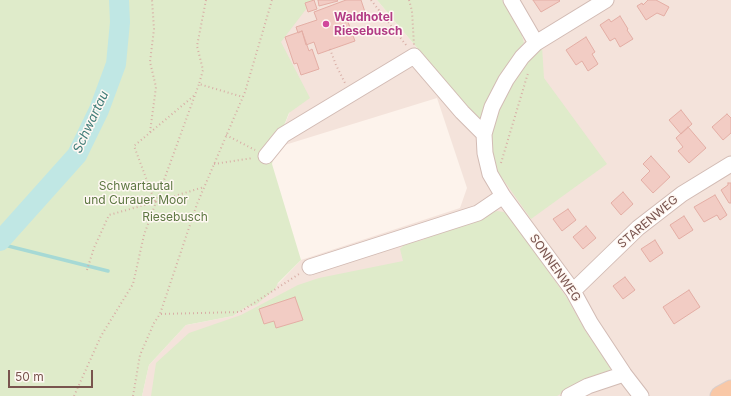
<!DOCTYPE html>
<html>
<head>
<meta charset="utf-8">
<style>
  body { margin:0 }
  #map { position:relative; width:731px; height:396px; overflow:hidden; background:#fdf3ec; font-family:Inter,sans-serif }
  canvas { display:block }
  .scale { position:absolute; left:8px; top:370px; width:85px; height:18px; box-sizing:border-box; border:2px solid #79544e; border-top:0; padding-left:5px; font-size:12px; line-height:14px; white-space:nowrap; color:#79544e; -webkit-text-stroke:3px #fff8f3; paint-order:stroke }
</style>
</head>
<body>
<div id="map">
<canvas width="731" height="396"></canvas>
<div class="scale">50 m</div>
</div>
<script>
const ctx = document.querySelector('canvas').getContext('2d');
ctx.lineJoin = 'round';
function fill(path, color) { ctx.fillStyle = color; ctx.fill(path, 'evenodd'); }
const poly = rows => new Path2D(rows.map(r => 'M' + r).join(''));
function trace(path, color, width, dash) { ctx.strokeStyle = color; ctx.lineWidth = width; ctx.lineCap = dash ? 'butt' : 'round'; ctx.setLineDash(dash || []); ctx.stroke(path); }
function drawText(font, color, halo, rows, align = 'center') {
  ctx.font = font + ' Inter,sans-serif'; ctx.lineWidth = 3; ctx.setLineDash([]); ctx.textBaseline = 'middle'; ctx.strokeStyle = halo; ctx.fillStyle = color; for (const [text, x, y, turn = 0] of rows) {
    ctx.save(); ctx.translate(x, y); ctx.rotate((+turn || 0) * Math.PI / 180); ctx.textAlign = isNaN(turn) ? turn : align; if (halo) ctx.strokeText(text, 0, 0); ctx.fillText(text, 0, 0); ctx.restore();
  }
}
fill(poly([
  [305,0,377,0,479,122,516,53,524,43,522,35,502,0,731,0,731,396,142,396,149,365,186,325,233,316,279,283,301,260,460,208,467,188,437,98,275,148,291,109,278,42]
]), '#f4e3db');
fill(poly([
  [0,0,313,0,281,42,310,98,289,113,275,148,272,164,301,260,278,283,275,289,256,305,246,307,233,316,186,325,149,365,142,396,0,396],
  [377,0,502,0,522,35,524,43,516,53,479,122],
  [542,46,544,78,607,164,531,219,500,175,494,173,488,134,496,109,526,60],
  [497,211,504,212,510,217,567,298,586,332,611,366,610,371,584,381,557,396,151,396,156,363,189,333,241,315,298,285,319,278,403,261,400,249,405,244,423,240,440,230,478,218]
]), '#dfebca');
trace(poly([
  [0,244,108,271]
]), '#a6d9d5', 3.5);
trace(poly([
  [0,241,77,155,99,110,116,64,120,22,119,0]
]), '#c0e7e4', 20);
const building = poly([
  [314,0,317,9,308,12,305,3,314,0],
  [318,0,337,0,338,1,319,6,318,0],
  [346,0,361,0,366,15,348,22,355,41,318,54,314,42,306,45,302,31,298,33,296,27,317,20,314,12,346,0],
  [533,0,559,0,560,1,541,12,533,0],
  [648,0,656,0,669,7,664,16,657,13,646,20,637,6,642,3,643,5,648,0],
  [620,16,628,29,627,30,633,39,620,47,615,38,610,41,600,25,609,19,611,22,620,16],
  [302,31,309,51,312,49,319,69,301,75,297,63,294,64,285,37,302,31],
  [586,37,595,52,592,54,598,64,588,71,582,61,576,65,566,50,586,37],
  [681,110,692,124,681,134,669,120,681,110],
  [727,114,731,118,731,133,723,140,712,127,727,114],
  [688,127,706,148,689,163,678,151,683,147,676,138,688,127],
  [651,156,670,177,653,193,641,180,650,171,643,164,651,156],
  [728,183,731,183,731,203,729,203,721,190,728,185,728,183],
  [623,192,633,204,621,215,611,203,623,192],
  [715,195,727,215,720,220,717,215,704,222,694,207,715,195],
  [568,209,576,220,562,231,553,219,568,209],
  [684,216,693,230,679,239,670,225,684,216],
  [586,226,596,238,583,249,573,237,586,226],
  [655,240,663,253,650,262,641,249,655,240],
  [625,277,635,290,623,299,613,286,625,277],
  [689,290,700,307,674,324,663,307,689,290],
  [295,297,303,320,276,328,274,321,264,324,259,309,295,297]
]);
fill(building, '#f2ccc4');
trace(building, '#e4aea5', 1);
const minor = poly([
  [511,0,536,43],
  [606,0,536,43,522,57,506,80,492,107,484,134,485,153,490,174,503,196,573,291,591,324,624,374,641,396],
  [266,156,283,135,414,56,462,112,484,134],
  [310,267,478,213,503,196],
  [573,291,638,228,682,194,731,164],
  [569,396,588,386,624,374]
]);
const major = poly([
  [720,396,731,390]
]);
trace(minor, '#d2bbb4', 17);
trace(major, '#d9cfcd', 21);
trace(poly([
  [206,0,197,46,203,70,199,84,243,97],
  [371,0,406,45],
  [409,0,412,11,414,45],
  [330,49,336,65,345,83],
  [150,132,156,87,150,62,154,29,152,0],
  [226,135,255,150],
  [501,163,528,73],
  [214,164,253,158],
  [155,202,204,187],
  [87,270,94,248,109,215,155,202,134,146,196,94],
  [161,314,240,312,299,274],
  [74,396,101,336,133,284,144,235,199,84],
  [133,396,140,355,154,323,160,314,197,204,245,92,272,0]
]), '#d8aea6', 2, [1, 3]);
trace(minor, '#fff', 15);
trace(major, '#f9c8a7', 19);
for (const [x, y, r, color] of [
  [326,24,4,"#d1479c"]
]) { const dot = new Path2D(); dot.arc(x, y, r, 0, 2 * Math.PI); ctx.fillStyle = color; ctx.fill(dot); trace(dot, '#fff8f3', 1.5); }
drawText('bold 12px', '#b23c85', '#fff8f3', [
  ["Waldhotel",334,17],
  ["Riesebusch",334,31]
], 'left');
drawText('12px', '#5e7843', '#fff8f3', [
  ["Schwartautal",136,186],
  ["und Curauer Moor",136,200],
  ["Riesebusch",175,217]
]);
drawText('12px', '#79544e', '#fff8f3', [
  ["STARENWEG",648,222,-40],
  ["SONNENWEG",555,268,55]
]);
drawText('italic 13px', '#417d79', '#fff8f3', [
  ["Schwartau",91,122,-65]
]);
</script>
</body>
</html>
